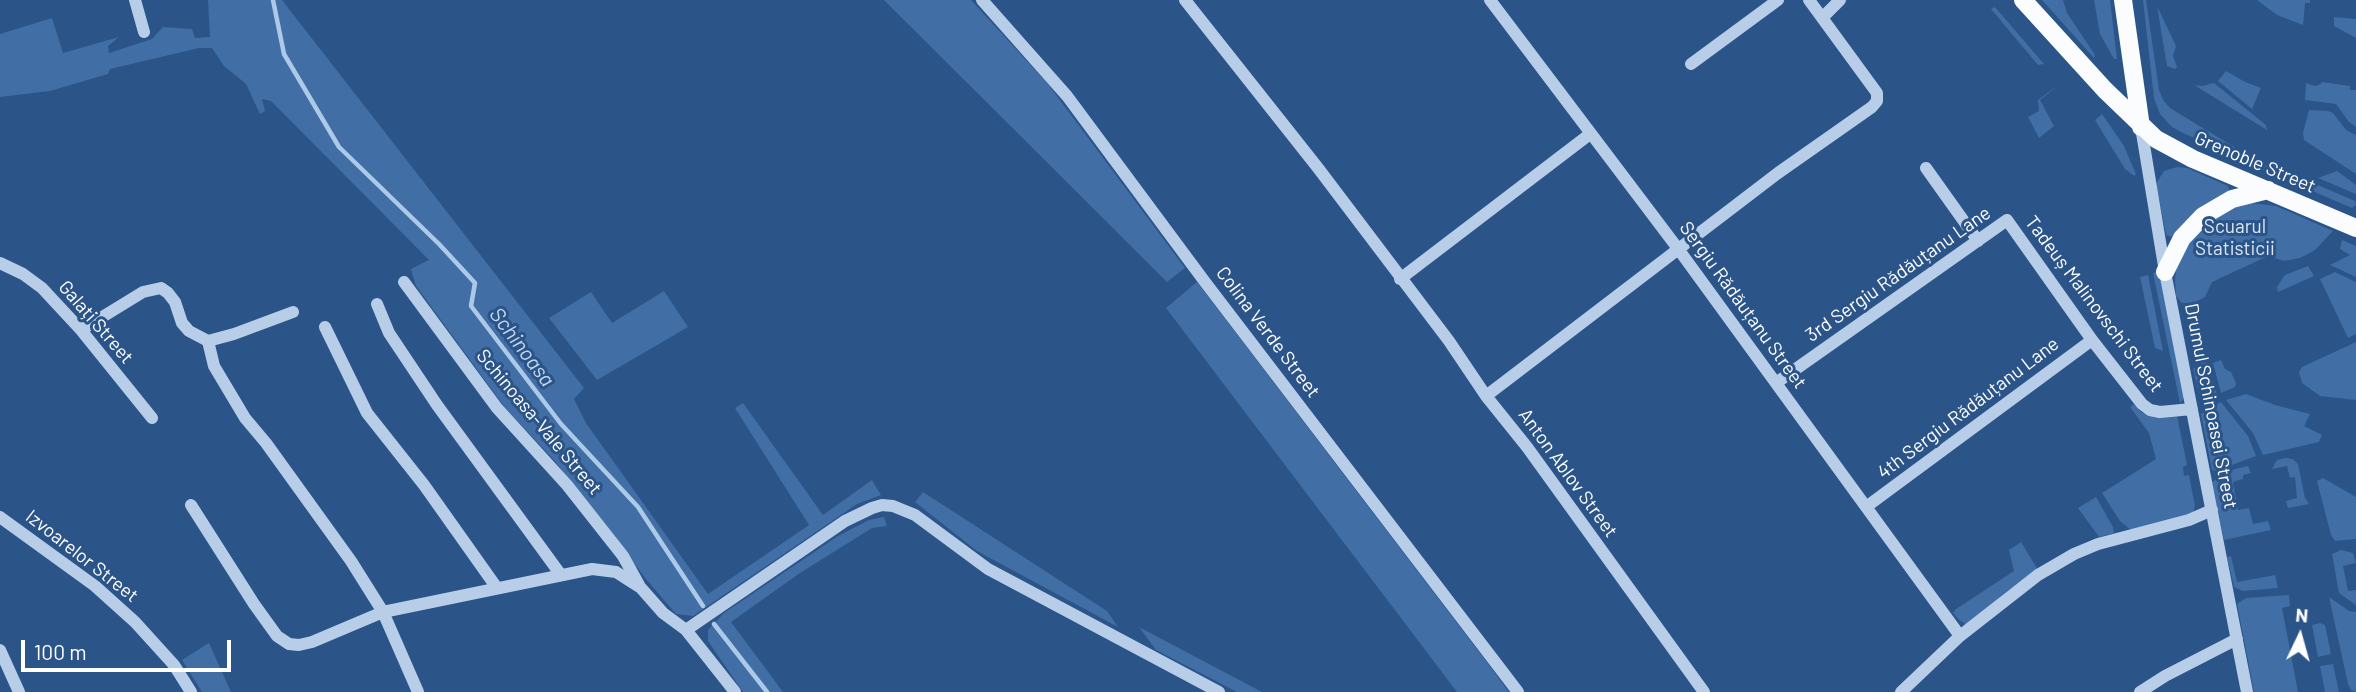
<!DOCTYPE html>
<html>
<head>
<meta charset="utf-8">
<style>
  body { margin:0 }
  #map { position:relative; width:2356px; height:692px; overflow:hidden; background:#2b5489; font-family:Barlow,sans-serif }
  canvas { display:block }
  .north { position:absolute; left:2265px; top:601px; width:70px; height:70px; -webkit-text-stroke:5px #2b5489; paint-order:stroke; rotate:5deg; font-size:19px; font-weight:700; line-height:28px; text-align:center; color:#fff }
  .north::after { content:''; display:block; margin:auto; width:24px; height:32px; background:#fff; clip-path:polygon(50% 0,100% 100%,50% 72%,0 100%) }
  .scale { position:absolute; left:21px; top:640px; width:210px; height:32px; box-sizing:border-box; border:4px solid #fff; border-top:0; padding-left:9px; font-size:21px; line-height:24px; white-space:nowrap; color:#fff; -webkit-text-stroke:5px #2b5489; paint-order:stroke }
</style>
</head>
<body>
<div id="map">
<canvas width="2356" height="692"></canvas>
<div class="north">N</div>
<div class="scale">100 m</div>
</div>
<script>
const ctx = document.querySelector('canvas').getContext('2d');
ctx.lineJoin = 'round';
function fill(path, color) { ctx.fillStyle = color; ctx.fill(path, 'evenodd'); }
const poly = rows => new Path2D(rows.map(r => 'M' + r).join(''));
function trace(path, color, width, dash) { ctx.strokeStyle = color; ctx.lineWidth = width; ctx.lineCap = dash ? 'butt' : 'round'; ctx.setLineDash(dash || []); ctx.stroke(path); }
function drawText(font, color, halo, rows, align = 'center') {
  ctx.font = font + ' Barlow,sans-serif'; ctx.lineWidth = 6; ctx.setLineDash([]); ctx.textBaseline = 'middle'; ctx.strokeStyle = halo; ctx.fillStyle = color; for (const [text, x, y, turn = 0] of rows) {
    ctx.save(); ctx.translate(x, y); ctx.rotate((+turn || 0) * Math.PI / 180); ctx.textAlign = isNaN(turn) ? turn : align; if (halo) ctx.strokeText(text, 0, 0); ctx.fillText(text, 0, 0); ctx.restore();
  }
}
fill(poly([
  [208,0,282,0,584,388,574,399,586,423,708,594,809,525,735,408,743,403,823,515,872,480,881,495,857,504,693,616,676,614,646,579,554,460,506,409,416,286,411,269,429,260,271,101,262,99,265,111,260,114,246,84,224,66,212,48,199,48,110,69,108,74,50,91,0,97,0,34,52,18,63,53,119,37,108,46,109,53,152,39,163,27,192,29,195,38,210,37],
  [884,0,971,0,1048,84,1185,268,1167,282],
  [2042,0,2063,0,2067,13,2095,55,2094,58],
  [2094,0,2110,0,2117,59,2114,59,2100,34],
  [2143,0,2146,0,2159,90,2163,100,2170,108,2244,153,2243,160,2183,133,2172,127,2160,114,2154,98],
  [2257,0,2310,0,2310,3,2305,3,2303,25,2277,15],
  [2157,6,2176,46,2173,56,2177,67,2175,69,2167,66],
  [1995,7,2044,64,2038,65,1991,9],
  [2334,17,2356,19,2356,38,2334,26],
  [2226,71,2245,82,2261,88,2252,109,2218,81],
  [2322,82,2350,86,2350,90,2356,90,2356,127,2349,122,2336,104,2305,100,2306,83,2315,86,2321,84],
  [2061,83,2040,100,2054,126,2039,138,2028,117,2039,111,2038,100],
  [2214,83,2266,125,2267,130,2194,85,2202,86],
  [2309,110,2328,111,2333,113,2346,130,2356,135,2356,174,2304,140,2303,133],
  [2102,114,2124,146,2136,174,2134,176,2125,169,2095,120],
  [2260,164,2268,167,2273,166,2355,201,2356,205,2352,208,2256,167],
  [2177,167,2187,168,2228,186,2229,189,2226,195,2174,238,2166,235,2157,188,2157,182,2164,171],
  [2337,171,2356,185,2356,194,2318,178],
  [2250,203,2276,206,2333,231,2315,250,2300,258,2284,261,2268,256,2212,282,2205,297,2194,303,2182,303,2176,296,2175,279,2176,269,2192,233,2222,209],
  [2342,240,2356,246,2356,277,2330,265,2350,255,2340,249],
  [2308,266,2314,276,2278,292,2277,287,2285,275],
  [2159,271,2184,398,2180,403,2153,273],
  [2335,272,2356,282,2356,334,2348,338,2320,279],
  [2148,275,2163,351,2155,348,2154,343,2140,277],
  [1197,282,1489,665,1509,692,1457,692,1166,308],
  [664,291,688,327,597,380,549,318,591,292,612,323],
  [2356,342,2356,400,2320,396,2302,383,2299,372,2302,367],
  [2206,360,2217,395,2210,397,2199,393,2193,369],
  [2221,360,2225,369,2231,372,2236,383,2235,387,2221,393,2213,363],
  [2246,394,2275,405,2310,414,2304,426,2322,435,2319,442,2263,455,2253,433,2226,400],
  [2221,402,2248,436,2256,456,2216,471,2212,470,2201,414],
  [2134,404,2141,412,2151,416,2177,416,2187,465,2183,467,2184,476,2189,475,2195,506,2193,514,2131,530,2120,521,2102,493,2156,459,2149,433,2130,407],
  [2286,458,2293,459,2298,464,2305,498,2309,504,2288,508,2286,501,2297,498,2295,477,2290,478,2287,466,2272,469,2277,460],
  [2248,466,2251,473,2243,475,2243,479,2233,482,2238,510,2249,508,2253,524,2268,521,2271,530,2224,540,2212,482,2231,470],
  [2323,478,2356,497,2356,539,2335,541,2331,535,2317,481],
  [923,492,1107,611,1118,627,977,551,915,502],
  [2096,497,2113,527,2114,533,2099,537,2078,508],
  [884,517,887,526,872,528,800,573,731,622,783,692,743,692,708,641,708,630,724,613,838,536,869,520],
  [2021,542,2038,570,2007,591,1967,625,1959,620,1953,613,1956,609,2014,571,2009,550],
  [2341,550,2353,553,2356,563,2343,566,2348,591,2356,590,2356,605,2339,593,2332,554],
  [2231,556,2237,582,2275,575,2278,588,2243,591,2234,587,2227,557],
  [2289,595,2290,606,2282,608,2298,692,2254,692,2237,604,2246,598],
  [2329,597,2349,611,2356,612,2356,692,2351,690,2348,684],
  [2320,623,2325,625,2331,654,2318,657,2312,625],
  [1139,627,1262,692,1237,692,1156,650],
  [209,643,231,692,202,692,182,660],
  [2333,664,2339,692,2325,692,2320,666]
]), '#406ea5');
trace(poly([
  [273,0,284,54,339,147,439,244,475,283,471,306,561,424,638,507,703,606],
  [714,624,767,692]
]), '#adc9e8', 4.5);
trace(poly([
  [135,0,144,32],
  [982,0,1067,96,1205,282,1518,692],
  [1185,0,1318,168,1449,341,1486,396,1527,447,1704,692],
  [1490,0,1679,250,1960,636],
  [1822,18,1840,0],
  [1691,64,1778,0],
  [2141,127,2165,272,2247,692],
  [1926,168,1978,241],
  [0,263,23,274,42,288,81,330,152,418],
  [1400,279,1590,134],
  [404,282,497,408,567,485,623,556,639,585],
  [377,304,389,333,437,405,561,575],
  [325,327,367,413,424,485,497,588],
  [81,330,143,292,161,288,168,293,175,302,182,323,189,331,208,341,234,334,293,312],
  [208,341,214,366,245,418,266,443,351,561,383,612,418,692],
  [1776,383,2007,220,2092,340,2142,404,2150,410,2160,412,2192,409],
  [1486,396,1778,173,1872,107,1877,101,1877,93,1809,0],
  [191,505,254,604,277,636,289,644,299,645,312,642,383,612,592,569,616,572,641,588,663,613,686,630,735,692],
  [1866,507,2092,340],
  [0,517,95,586,135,622,174,665,191,692],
  [686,630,845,521,872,508,882,505,893,506,915,515,988,569,1219,692],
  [0,650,19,692],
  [1901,692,1960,636,2038,575,2074,554,2098,544,2189,520,2212,510],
  [2140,692,2165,676,2237,639]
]), '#b8cee8', 12);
trace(poly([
  [2023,0,2105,90,2156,139,2193,159,2356,228],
  [2123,0,2141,127],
  [2165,272,2182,238,2203,216,2232,199,2268,190]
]), '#fafcfe', 18);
drawText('19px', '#fff', '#2b5489', [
  ["Grenoble Street",2255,162,23],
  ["3rd Sergiu Rădăuțanu Lane",1898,274,-35],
  ["Tadeuș Malinovschi Street",2094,304,53],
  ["Sergiu Rădăuțanu Street",1743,305,54],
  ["Galați Street",96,322,49],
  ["Colina Verde Street",1268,332,53],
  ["Drumul Schinoasei Street",2211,406,79],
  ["4th Sergiu Rădăuțanu Lane",1968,408,-37],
  ["Schinoasa-Vale Street",539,422,50],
  ["Anton Ablov Street",1568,473,54],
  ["Izvoarelor Street",82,556,38]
]);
drawText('19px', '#dce8f7', '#2b5489', [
  ["Scuarul",2235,227],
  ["Statisticii",2235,249]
]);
drawText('italic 21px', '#c4d8ef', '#2b5489', [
  ["Schinoasa",522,347,53]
]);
</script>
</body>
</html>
